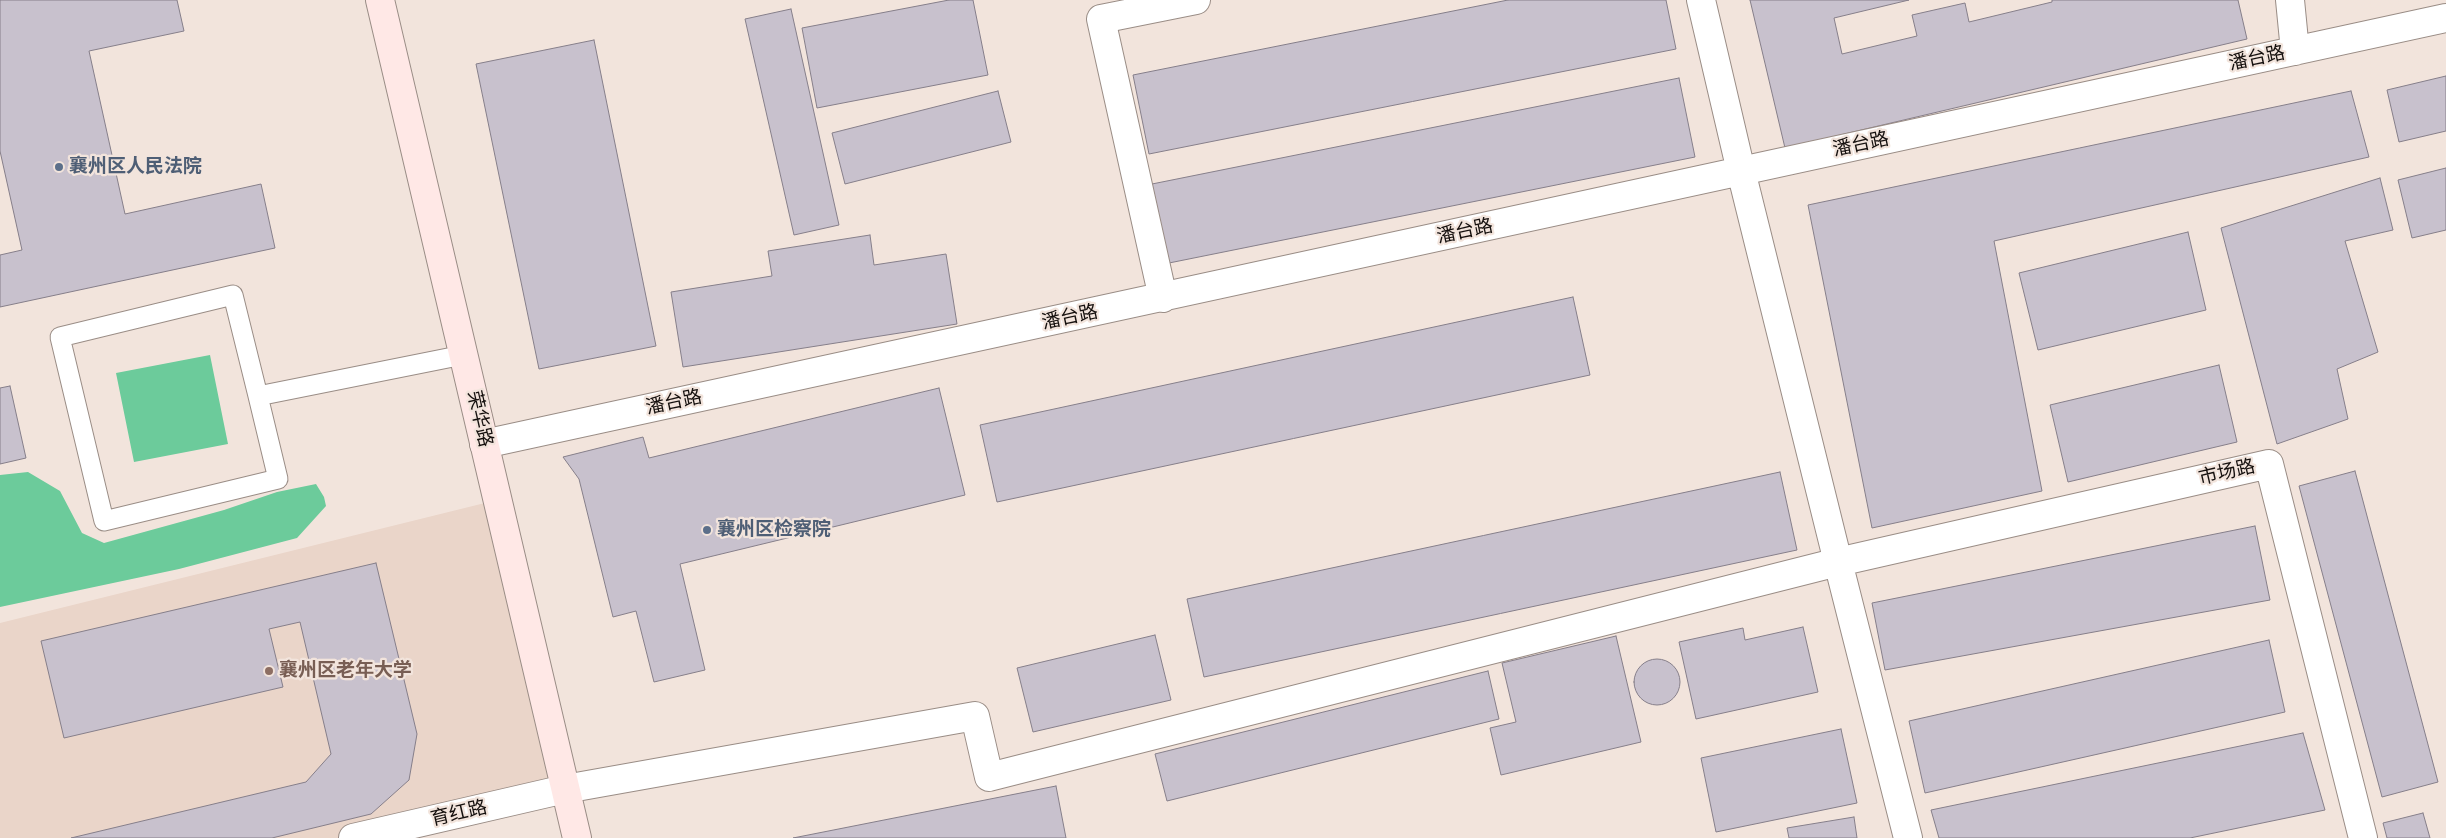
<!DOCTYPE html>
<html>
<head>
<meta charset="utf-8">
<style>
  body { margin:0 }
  canvas { display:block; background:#f2e4dc }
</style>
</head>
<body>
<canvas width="2446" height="838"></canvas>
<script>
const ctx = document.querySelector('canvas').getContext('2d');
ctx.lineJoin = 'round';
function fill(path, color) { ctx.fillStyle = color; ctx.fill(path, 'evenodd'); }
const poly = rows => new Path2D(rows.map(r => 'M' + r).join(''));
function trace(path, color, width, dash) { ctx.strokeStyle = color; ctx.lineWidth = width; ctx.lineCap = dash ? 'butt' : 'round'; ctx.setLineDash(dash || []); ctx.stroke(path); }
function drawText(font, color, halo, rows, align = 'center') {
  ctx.font = font + ' Signika,"Noto Sans SC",sans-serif'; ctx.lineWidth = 4.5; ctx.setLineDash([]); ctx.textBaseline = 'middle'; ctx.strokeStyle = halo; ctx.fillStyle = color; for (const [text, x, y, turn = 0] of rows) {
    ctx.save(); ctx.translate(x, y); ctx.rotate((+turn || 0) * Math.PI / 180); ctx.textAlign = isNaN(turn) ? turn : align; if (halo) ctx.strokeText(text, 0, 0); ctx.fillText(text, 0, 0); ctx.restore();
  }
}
fill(poly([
  [497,500,565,789,353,838,0,838,0,623]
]), '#ead5c9');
fill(poly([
  [210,355,228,444,134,462,116,373],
  [28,472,60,491,82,533,104,543,224,510,277,492,316,484,324,497,326,506,297,538,179,569,0,607,0,475]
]), '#6ccb9b');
const building = poly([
  [0,0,177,0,184,31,89,51,125,214,261,184,275,248,0,307,0,255,22,250,0,151,0,0],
  [949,0,973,0,988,75,817,108,802,28,949,0],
  [1508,0,1666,0,1676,49,1149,154,1133,75,1508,0],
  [1750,0,1909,0,1834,18,1842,54,1917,36,1912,15,1965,3,1969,22,2052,2,2052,0,2238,0,2247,39,1785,148,1750,0],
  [791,9,839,225,794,235,745,19,791,9],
  [594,40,656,346,539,369,476,64,594,40],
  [2446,76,2446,131,2399,142,2387,90,2446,76],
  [1679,78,1695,157,1169,263,1152,184,1679,78],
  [998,91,1011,142,845,184,832,133,998,91],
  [2351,91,2369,157,1994,241,2042,491,1872,528,1808,205,2351,91],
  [2446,168,2446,230,2412,238,2398,180,2446,168],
  [2380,178,2393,230,2345,241,2378,352,2337,369,2348,419,2277,444,2221,228,2380,178],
  [2188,232,2206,310,2038,350,2019,273,2188,232],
  [870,235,874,265,946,254,957,324,683,367,671,292,772,276,768,251,870,235],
  [1573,297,1590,375,997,502,980,425,1573,297],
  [2219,365,2237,442,2068,482,2050,405,2219,365],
  [10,386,26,458,0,464,0,388,10,386],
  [939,388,965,495,680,564,705,670,654,682,636,611,613,617,579,479,563,457,643,437,649,458,939,388],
  [2355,471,2438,782,2382,797,2299,486,2355,471],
  [1780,472,1797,550,1204,677,1187,599,1780,472],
  [2255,526,2270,600,1885,670,1872,603,2255,526],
  [376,563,417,734,409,780,371,814,272,838,71,838,306,782,331,754,300,622,269,629,283,687,64,738,41,641,376,563],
  [1803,627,1818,692,1696,719,1679,642,1743,628,1745,640,1803,627],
  [1155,635,1171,700,1033,732,1017,668,1155,635],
  [1616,636,1641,742,1501,775,1490,728,1516,722,1502,663,1616,636],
  [2269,640,2285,712,1925,793,1909,721,2269,640],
  '1634 682a23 23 0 1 1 46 0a23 23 0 1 1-46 0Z',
  [1488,671,1499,719,1167,801,1155,754,1488,671],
  [1841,729,1857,803,1716,832,1701,758,1841,729],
  [2303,733,2325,810,2190,838,1939,838,1931,810,2303,733],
  [1056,786,1066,838,793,838,1056,786],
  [2423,813,2430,838,2387,838,2383,823,2423,813],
  [1854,817,1857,838,1789,838,1787,828,1854,817]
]);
fill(building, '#c8c1cd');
trace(building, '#867f8a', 1);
const service = poly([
  [258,396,278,479,104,521,60,337,233,295,258,396,463,355]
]);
const minor = poly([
  [1701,0,1741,171,1838,562,2269,464,2363,838],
  [2290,0,2295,51],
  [1163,298,1101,19,1196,0],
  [484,444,2446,18],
  [565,789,975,716,989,777,1838,562,1908,838]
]);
const tertiary = poly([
  [353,838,565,789]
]);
const secondary = poly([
  [380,0,577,838]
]);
trace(service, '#9a8d86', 21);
trace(minor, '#9a8d86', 30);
trace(tertiary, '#9a8d86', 30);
trace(secondary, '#9a8d86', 30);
trace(service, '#fff', 19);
trace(minor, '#fff', 28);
trace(tertiary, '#fff', 28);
trace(secondary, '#ffe8e6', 28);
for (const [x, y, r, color] of [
  [59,167,5,"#5c6f8a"],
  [707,530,5,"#5c6f8a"],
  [269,671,5,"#8d6e63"]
]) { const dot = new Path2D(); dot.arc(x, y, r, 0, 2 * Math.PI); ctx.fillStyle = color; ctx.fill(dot); trace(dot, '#f2e4dc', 2); }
drawText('19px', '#15100e', '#f2e4dc', [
  ["潘台路",2257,59,-12],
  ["潘台路",1861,145,-12],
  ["潘台路",1465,232,-12],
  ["潘台路",1070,318,-12],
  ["潘台路",674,403,-12],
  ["荣华路",479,419,77],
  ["市场路",2227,473,-13],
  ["育红路",459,814,-13]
]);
drawText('bold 19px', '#4e5e75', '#f2e4dc', [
  ["襄州区人民法院",69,167],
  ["襄州区检察院",717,530]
], 'left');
drawText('bold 19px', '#785e54', '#f2e4dc', [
  ["襄州区老年大学",279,671]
], 'left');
</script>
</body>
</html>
